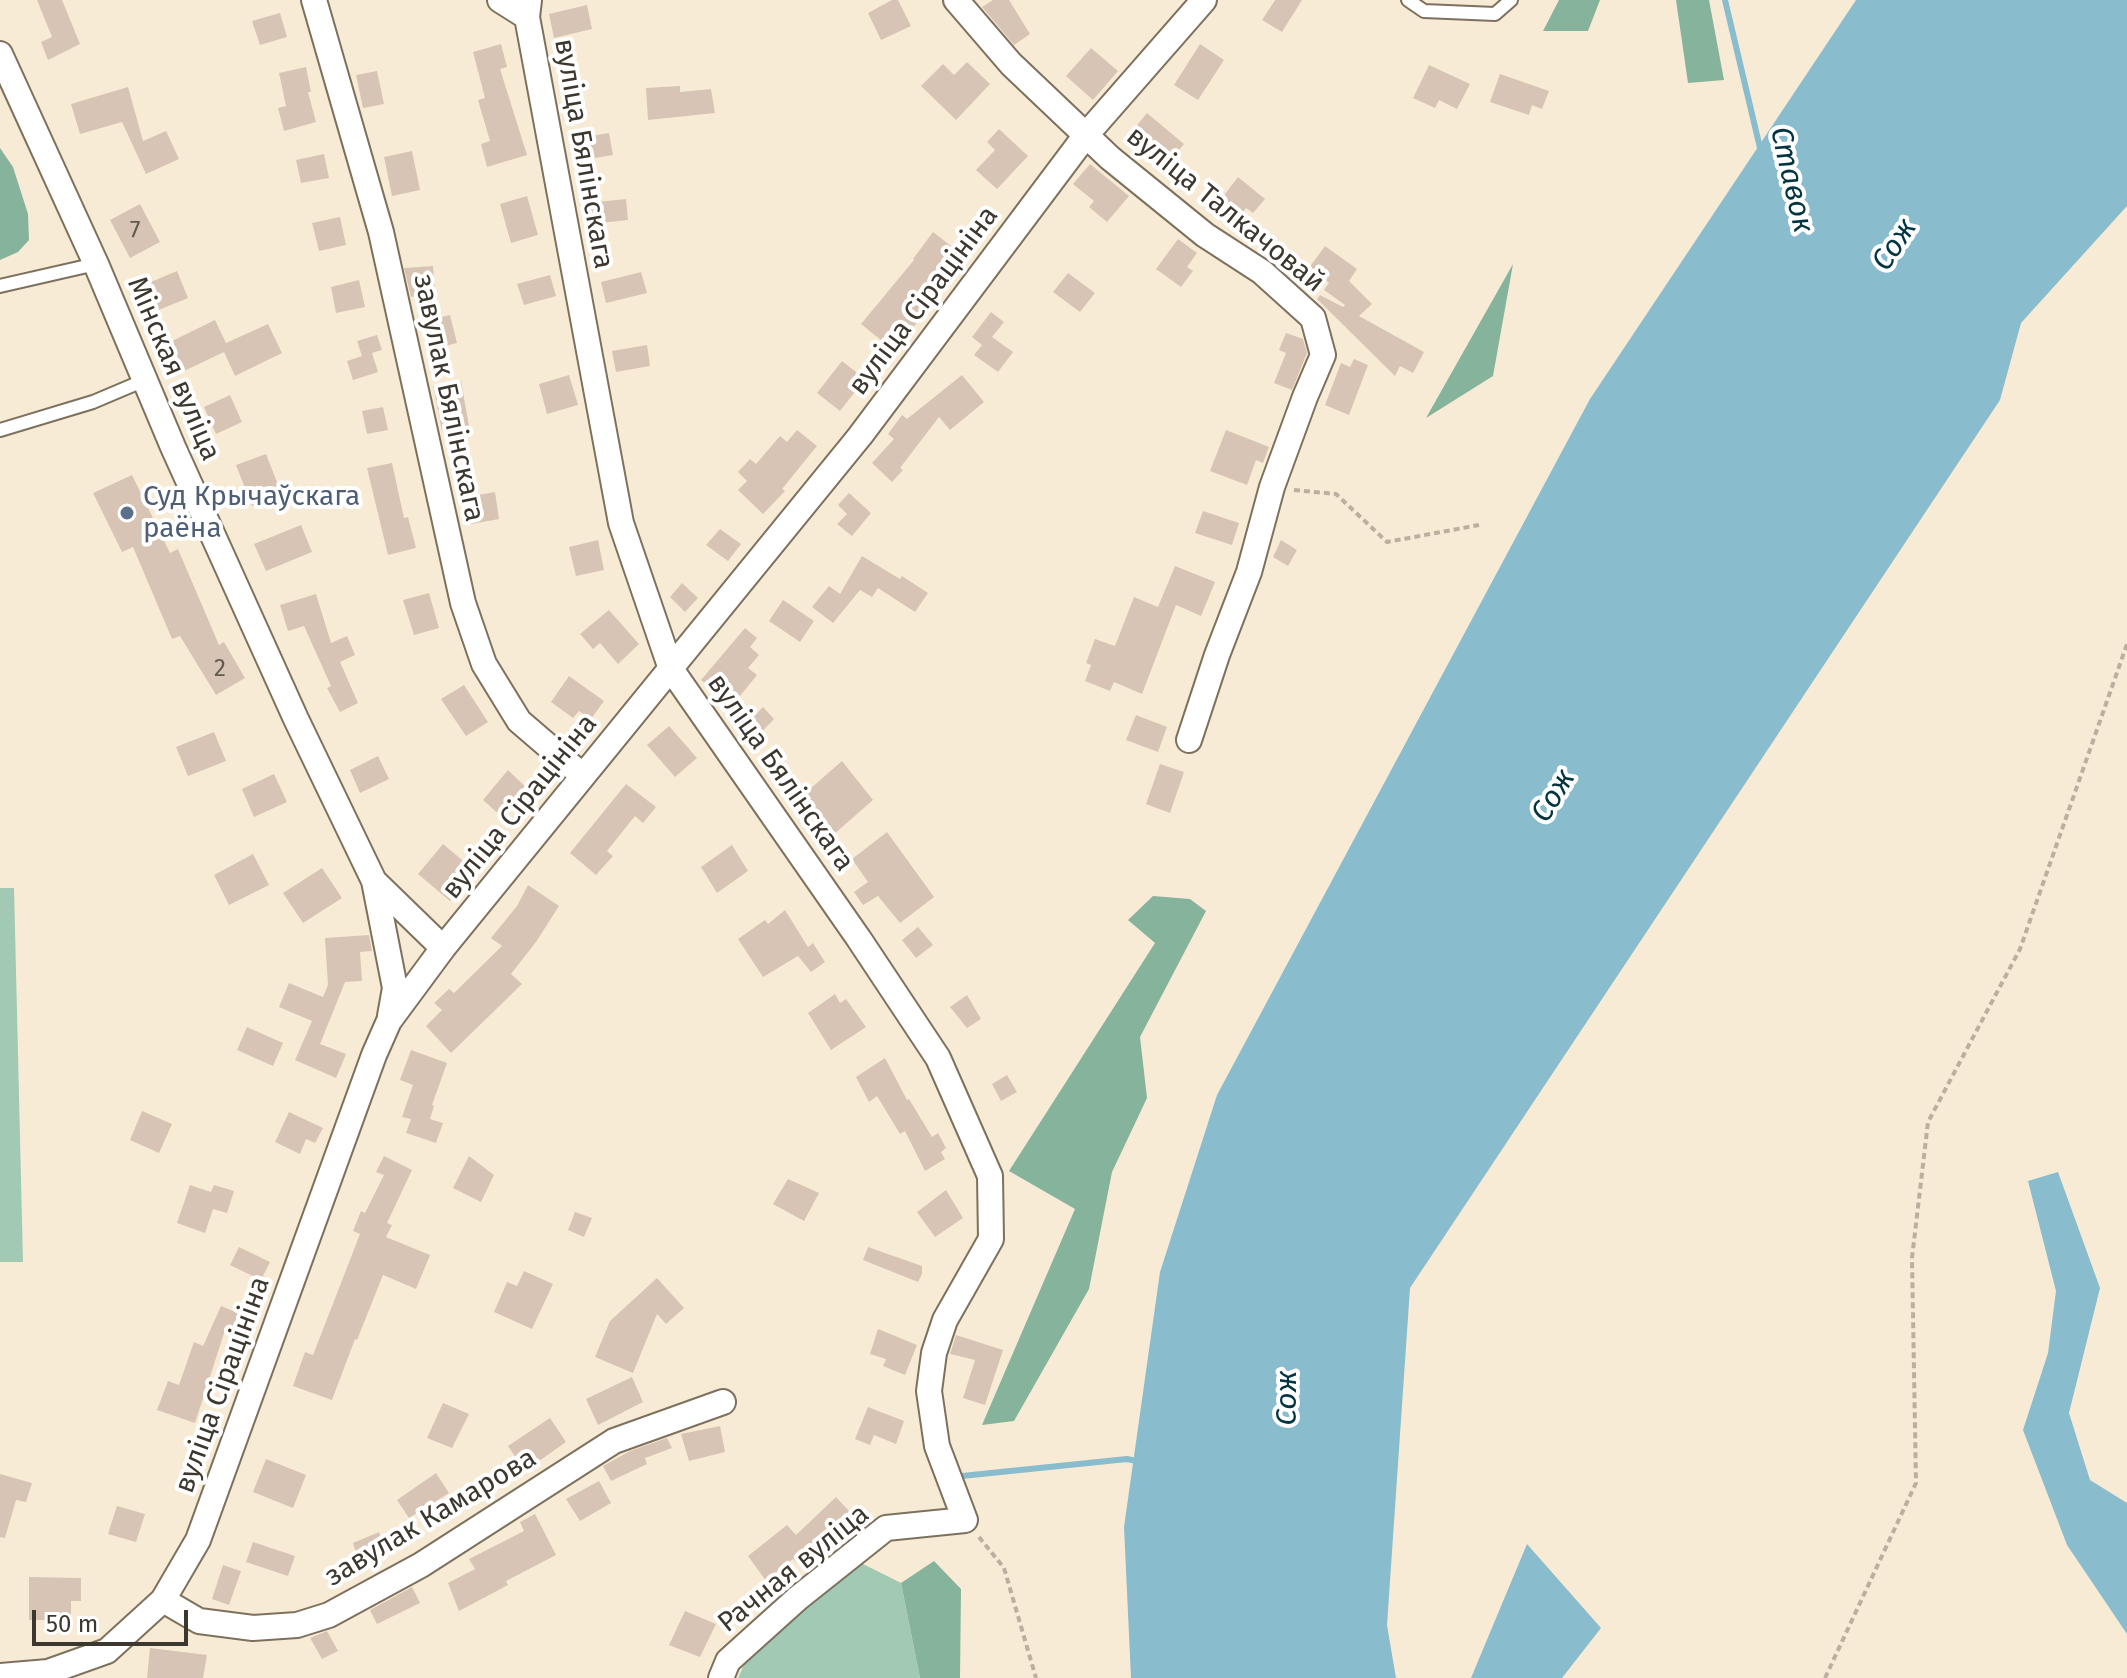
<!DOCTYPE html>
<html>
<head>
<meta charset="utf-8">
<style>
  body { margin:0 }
  #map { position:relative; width:2127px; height:1678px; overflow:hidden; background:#f8ebd5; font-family:"Fira Sans",sans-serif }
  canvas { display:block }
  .scale { position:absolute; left:32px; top:1610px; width:156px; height:36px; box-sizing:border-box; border:4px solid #3c372f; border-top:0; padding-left:10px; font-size:24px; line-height:28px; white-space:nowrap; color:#3c372f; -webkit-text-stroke:6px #fff; paint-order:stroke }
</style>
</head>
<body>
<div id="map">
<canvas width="2127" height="1678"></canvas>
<div class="scale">50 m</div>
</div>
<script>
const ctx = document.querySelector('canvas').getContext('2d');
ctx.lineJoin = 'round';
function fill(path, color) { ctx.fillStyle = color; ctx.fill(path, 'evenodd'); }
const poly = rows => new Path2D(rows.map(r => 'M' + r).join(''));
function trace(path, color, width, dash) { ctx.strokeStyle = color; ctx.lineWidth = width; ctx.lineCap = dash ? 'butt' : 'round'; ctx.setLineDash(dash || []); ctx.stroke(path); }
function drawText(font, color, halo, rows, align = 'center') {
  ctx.font = font + ' "Fira Sans",sans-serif'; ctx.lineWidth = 8; ctx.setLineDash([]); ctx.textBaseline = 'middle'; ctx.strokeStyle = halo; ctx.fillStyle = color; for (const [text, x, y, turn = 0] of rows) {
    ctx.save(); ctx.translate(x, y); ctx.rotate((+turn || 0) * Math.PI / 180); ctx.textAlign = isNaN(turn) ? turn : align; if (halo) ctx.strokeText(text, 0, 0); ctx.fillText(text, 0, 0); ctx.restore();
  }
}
fill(poly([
  [0,888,14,888,23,1262,0,1262],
  [861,1563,901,1583,920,1678,738,1678,747,1658]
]), '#a2c9b4');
fill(poly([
  [1559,0,1600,0,1588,31,1543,31],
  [1676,0,1709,0,1724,80,1688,83],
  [0,148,13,167,28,214,29,240,18,252,0,260],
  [1513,264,1493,376,1426,418],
  [1153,896,1190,899,1206,911,1140,1037,1147,1098,1112,1172,1089,1289,1014,1421,982,1425,1075,1209,1009,1171,1155,943,1128,920],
  [934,1561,961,1589,960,1678,920,1678,901,1583]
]), '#86b39b');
fill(poly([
  [1856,0,2127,0,2127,206,2021,323,2000,400,1410,1288,1387,1625,1396,1678,1131,1678,1124,1527,1160,1272,1217,1095,1590,399],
  [2058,1172,2100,1288,2069,1413,2090,1480,2127,1503,2127,1634,2067,1545,2023,1430,2048,1353,2056,1291,2028,1181],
  [1527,1544,1601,1628,1562,1678,1471,1678]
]), '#89bccd');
trace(poly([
  [1725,0,1761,152],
  [962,1476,1127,1459,1141,1462]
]), '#89bccd', 6);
fill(poly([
  [37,0,62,0,80,44,48,60,41,42,52,37],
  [892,0,898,0,911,26,881,40,868,13],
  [993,0,1009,0,1030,34,1014,45,982,7],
  [1275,0,1302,0,1282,32,1262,20],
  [587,5,592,29,554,38,549,14],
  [280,13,287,37,260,45,252,21],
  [501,44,507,67,500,69,527,155,487,167,481,144,490,141,478,100,485,98,473,52],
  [1200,44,1224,60,1198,100,1174,85],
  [1091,48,1118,71,1093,100,1066,76],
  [967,62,990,84,956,120,921,86,943,64,954,75],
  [1429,65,1470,84,1457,109,1439,100,1435,108,1413,98],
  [306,67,311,92,308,92,316,122,284,131,278,108,286,106,279,73],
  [377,71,384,104,363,108,356,75],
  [1500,74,1549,91,1542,109,1532,105,1529,115,1490,102],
  [680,86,680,92,711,89,715,113,648,120,646,88],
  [128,87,143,141,166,131,179,159,146,174,122,122,80,134,71,104],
  [1147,113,1184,144,1166,166,1129,135],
  [999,129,1028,156,997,189,976,170,995,150,987,142],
  [609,133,613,155,583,160,579,138],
  [412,151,420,190,392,196,384,157],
  [324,154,329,178,301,183,296,160],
  [1090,164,1129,196,1107,222,1089,207,1094,201,1073,184],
  [1238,177,1265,199,1253,213,1246,208,1235,222,1215,207],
  [527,196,538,235,511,243,500,204],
  [626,199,628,220,591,224,589,203],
  [140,204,160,242,130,258,110,220],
  [340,217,346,245,319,251,312,223],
  [933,232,964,256,937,292,940,294,922,317,913,311,911,312,918,321,909,333,902,328,887,345,861,324,914,260,913,259],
  [1178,239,1197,253,1187,267,1193,271,1181,287,1156,269],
  [1325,246,1357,269,1349,281,1372,304,1359,316,1424,352,1413,373,1400,366,1395,376,1317,299,1320,295,1343,307,1345,305,1324,290,1329,283,1309,268],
  [433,266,435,292,411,297,404,268],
  [177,271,188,298,156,311,146,284],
  [641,272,647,293,606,303,601,282],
  [1068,273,1095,293,1080,312,1053,292],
  [550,275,556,296,524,305,517,284],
  [359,280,365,307,336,313,331,287],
  [991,312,1004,322,992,337,1013,352,998,372,974,355,982,345,972,337],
  [450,315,457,343,432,349,425,321],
  [215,320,226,343,268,324,282,353,235,376,224,352,184,371,170,342],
  [1286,333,1303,339,1307,353,1292,390,1274,383,1286,353,1279,350],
  [377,335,382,350,372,353,378,372,353,380,347,361,362,356,357,341],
  [647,345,650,366,616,372,612,351],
  [1354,359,1368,365,1349,415,1325,405,1341,363,1350,367],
  [842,361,865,379,840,411,817,393],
  [569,375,578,405,547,414,539,384],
  [962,375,984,402,950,430,939,417,900,468,903,470,892,482,872,463,894,439,888,434,902,415,907,419],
  [461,381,469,426,442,431,433,386],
  [230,395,242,422,216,434,204,407],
  [383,407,388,430,367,434,362,411],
  [797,430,817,446,782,489,785,491,763,514,738,490,747,481,738,472,750,459,756,464,780,436,787,442],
  [1226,430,1269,447,1263,463,1256,460,1247,485,1210,471],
  [266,454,282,495,252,506,236,465],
  [392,463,404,518,408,517,416,548,388,555,367,468],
  [132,475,170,553,178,549,219,645,224,642,245,678,216,695,180,636,172,639,133,547,122,552,93,493],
  [495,492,499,519,466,525,461,498],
  [849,493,871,513,852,536,837,524,847,514,838,505],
  [1203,511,1239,523,1232,545,1195,533],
  [301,525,312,552,266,571,254,544],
  [720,529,741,544,728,561,706,545],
  [598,540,604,570,576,576,569,547],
  [1281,540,1297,550,1288,566,1273,557],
  [862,556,900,579,902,576,928,593,915,612,878,588,872,597,860,590,833,623,812,607,829,586,840,594],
  [1175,566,1215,582,1201,616,1176,605,1142,694,1114,682,1110,691,1085,681,1091,665,1086,663,1095,639,1115,646,1134,597,1158,607],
  [682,583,698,598,685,612,670,597],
  [429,593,439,628,414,635,403,600],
  [316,594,331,643,347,636,355,655,340,662,358,703,340,712,327,688,331,686,304,626,288,631,280,605],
  [783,600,814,621,800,642,769,621],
  [609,610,639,644,618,664,600,643,593,649,580,634],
  [745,628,757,638,750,647,759,655,748,668,757,675,740,696,732,690,724,699,701,680],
  [569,676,604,701,591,719,579,711,573,718,551,702],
  [464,685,488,722,466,736,441,699],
  [763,707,774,719,754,740,743,728],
  [1136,715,1167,727,1158,752,1126,740],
  [669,726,697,758,675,777,647,745],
  [214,732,226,761,188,776,176,747],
  [378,756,389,779,360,793,350,770],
  [842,761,873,800,833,835,803,795],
  [1160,764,1184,772,1170,813,1146,804],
  [508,770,533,794,521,807,516,800,502,817,483,800],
  [274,774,287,802,254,817,242,789],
  [626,784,656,807,643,823,635,816,607,851,613,856,596,875,570,853],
  [887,832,934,897,900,923,878,896,863,905,854,892,868,882,852,859],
  [443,844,475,871,450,901,418,874],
  [732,845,748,871,717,893,701,867],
  [253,854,269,885,229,905,214,875],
  [322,868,342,898,303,923,283,893],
  [528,885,559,906,536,942,511,974,522,984,451,1053,426,1026,442,1010,434,1003,449,989,454,993,502,946,491,938,517,906],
  [785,910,808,947,813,943,825,962,811,972,798,956,763,977,738,939,765,920,768,924],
  [918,927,933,945,916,958,902,940],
  [369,935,372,951,360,952,362,981,345,982,320,1044,346,1054,336,1078,295,1060,312,1021,279,1007,289,983,323,997,328,985,325,938],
  [835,994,840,1003,846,999,866,1027,831,1050,808,1013],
  [967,995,981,1019,967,1028,950,1007],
  [247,1027,283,1043,273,1066,237,1050],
  [411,1050,447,1063,432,1105,434,1106,430,1119,443,1123,436,1143,406,1133,411,1119,402,1117,413,1085,400,1080],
  [885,1058,907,1100,909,1099,932,1137,938,1133,946,1148,941,1152,945,1159,925,1171,905,1131,900,1134,877,1096,869,1102,856,1077],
  [1007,1075,1017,1092,1001,1101,992,1084],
  [142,1111,172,1124,159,1153,130,1140],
  [289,1112,323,1128,315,1143,306,1139,300,1154,275,1142],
  [384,1156,412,1170,387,1223,392,1225,386,1237,430,1255,416,1289,383,1275,357,1340,355,1339,332,1400,293,1386,305,1352,313,1355,360,1234,353,1231,361,1211,365,1213,384,1175,376,1172],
  [469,1156,494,1175,481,1202,453,1188],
  [788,1179,819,1193,804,1221,773,1204],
  [190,1185,211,1192,214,1185,234,1191,227,1213,213,1209,205,1233,177,1223],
  [946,1190,963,1218,935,1237,917,1212],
  [575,1212,592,1218,584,1237,568,1230],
  [239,1247,270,1262,261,1280,230,1265],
  [868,1247,922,1266,922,1274,918,1282,863,1260],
  [524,1271,553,1284,532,1329,494,1312,507,1282,517,1286],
  [657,1278,684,1308,666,1324,657,1314,633,1373,595,1357,610,1321],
  [221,1306,245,1316,238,1333,226,1327,195,1423,157,1410,168,1381,179,1385,194,1342,203,1346],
  [878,1329,917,1345,905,1375,883,1366,886,1359,870,1354],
  [956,1335,1003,1350,985,1405,963,1398,975,1360,950,1354],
  [632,1377,643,1402,598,1425,586,1399],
  [443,1403,469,1414,452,1448,427,1438],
  [868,1407,904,1421,896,1444,874,1435,870,1445,855,1439],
  [550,1418,566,1442,525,1471,508,1446],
  [720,1426,725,1452,689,1461,681,1434],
  [667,1438,672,1448,645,1458,647,1464,611,1481,603,1466,630,1451],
  [266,1459,306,1475,293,1508,253,1492],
  [436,1473,449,1493,409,1518,397,1500],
  [0,1474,32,1483,26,1502,16,1500,5,1538,0,1537],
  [599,1481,611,1503,580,1521,566,1499],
  [836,1497,850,1512,859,1504,873,1519,850,1537,841,1528,826,1542,824,1540,797,1563,793,1559,766,1581,748,1556,787,1525,796,1535],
  [117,1506,145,1514,136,1542,108,1534],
  [535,1514,556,1555,506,1581,508,1585,459,1611,448,1583,475,1569,469,1559,524,1531,520,1522],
  [379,1532,385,1549,358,1560,353,1543],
  [253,1542,295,1556,288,1576,246,1562],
  [223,1565,241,1571,229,1605,212,1599],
  [29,1577,81,1578,81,1601,71,1601,71,1620,29,1620],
  [412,1587,420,1603,377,1624,370,1610],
  [685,1611,716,1624,700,1657,669,1645],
  [327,1631,338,1651,322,1659,310,1638],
  [150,1648,207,1655,203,1678,147,1678]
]), '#d8c4b4');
const lane = poly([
  [1408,0,1424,11,1495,14,1511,0],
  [0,286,96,264],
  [0,430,93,402,145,380]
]);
const street = poly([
  [314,0,381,232,463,603,484,664,519,721,583,776],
  [500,0,527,17],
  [529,0,527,17,621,523,671,669,859,939,938,1058,990,1176,991,1239,945,1320,934,1353,929,1391,937,1446,965,1520,886,1528,798,1598,728,1661,721,1678],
  [956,0,1011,64,1110,158,1205,235,1262,272,1313,318,1323,355,1305,397,1272,487,1249,572,1217,655,1189,740],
  [0,54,96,264,173,447,296,719,374,881,443,948],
  [374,881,395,988,390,1016],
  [163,1600,199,1621,253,1628,297,1625,329,1615,421,1565,614,1441,723,1402],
  [0,1676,48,1672,107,1651,163,1600,198,1540,374,1055,389,1021,443,948,860,436,1086,135,1204,0]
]);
trace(lane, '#7d715e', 16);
trace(street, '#7d715e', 28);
trace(poly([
  [1294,490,1336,494,1387,542,1479,525],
  [979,1537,1004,1568,1036,1678],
  [1825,1678,1916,1483,1912,1258,1928,1122,2020,949,2127,644]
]), '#bab09f', 4, [6, 4]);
trace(lane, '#fff', 12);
trace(street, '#fff', 24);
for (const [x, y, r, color] of [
  [127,513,8,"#5c6f8a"]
]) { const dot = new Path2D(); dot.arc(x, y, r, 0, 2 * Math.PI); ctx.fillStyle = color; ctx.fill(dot); trace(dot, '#fff', 3); }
drawText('24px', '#635a50', null, [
  ["7",135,231],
  ["2",220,669]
]);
drawText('28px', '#3c372f', '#fff', [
  ["вуліца Бялінскага",583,154,80],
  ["вуліца Талкачовай",1225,210,39],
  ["вуліца Сірацініна",924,301,-53],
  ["Мінская вуліца",173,369,67],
  ["завулак Бялінскага",448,398,78],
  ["вуліца Бялінскага",780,773,55],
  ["вуліца Сірацініна",520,807,-51],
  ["вуліца Сірацініна",223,1385,-70],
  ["завулак Камарова",431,1518,-31],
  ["Рачная вуліца",794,1569,-39]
]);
drawText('28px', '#4e5e75', '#fff', [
  ["Суд Крычаўскага",143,497],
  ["раёна",143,529]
], 'left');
drawText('italic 30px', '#033441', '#fff', [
  ["Ставок",1791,180,77],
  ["Сож",1895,245,-57],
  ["Сож",1554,796,-59],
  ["Сож",1288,1398,-90]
]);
</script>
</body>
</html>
